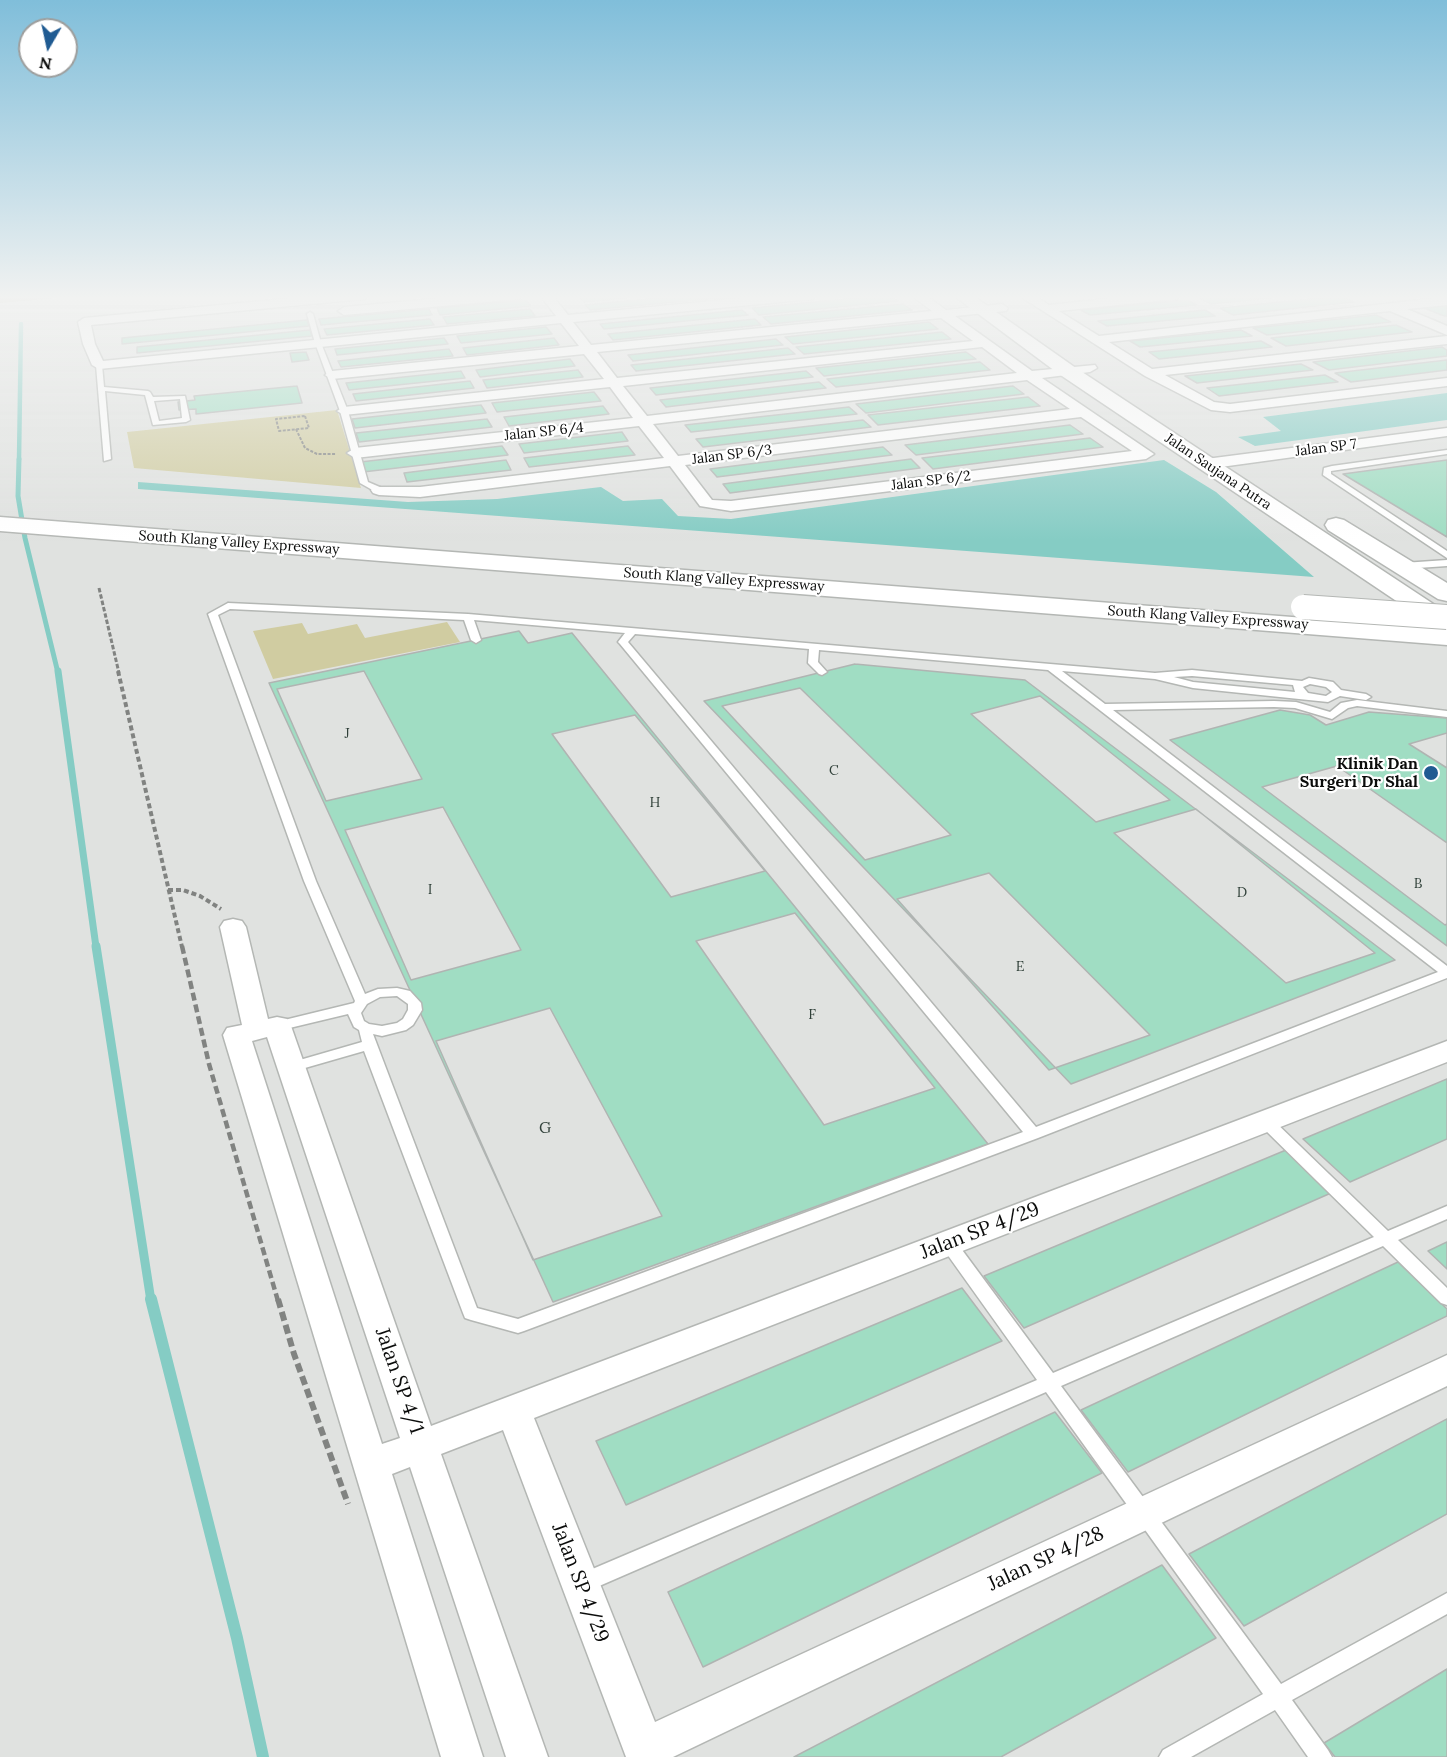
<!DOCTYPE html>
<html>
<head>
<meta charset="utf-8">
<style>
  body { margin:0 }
  #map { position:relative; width:1447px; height:1757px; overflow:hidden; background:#e0e2e0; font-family:Lora,serif }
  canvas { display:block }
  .north { position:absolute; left:18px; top:18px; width:60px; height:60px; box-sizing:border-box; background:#fff; border:2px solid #9d9e9d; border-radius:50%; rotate:189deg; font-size:16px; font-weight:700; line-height:24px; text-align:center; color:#0b0c0b }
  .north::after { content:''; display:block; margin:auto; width:21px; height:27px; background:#205b92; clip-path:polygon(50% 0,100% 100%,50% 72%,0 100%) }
</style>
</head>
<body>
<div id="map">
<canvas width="1447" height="1757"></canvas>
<div class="north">N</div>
</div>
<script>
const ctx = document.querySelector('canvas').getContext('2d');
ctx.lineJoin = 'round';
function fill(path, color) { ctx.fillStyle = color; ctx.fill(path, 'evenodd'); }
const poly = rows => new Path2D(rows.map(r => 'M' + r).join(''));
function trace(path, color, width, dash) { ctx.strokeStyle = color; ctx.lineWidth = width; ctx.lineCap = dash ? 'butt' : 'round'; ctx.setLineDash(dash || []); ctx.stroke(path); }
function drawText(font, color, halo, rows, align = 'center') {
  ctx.font = font + ' Lora,serif'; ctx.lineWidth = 4.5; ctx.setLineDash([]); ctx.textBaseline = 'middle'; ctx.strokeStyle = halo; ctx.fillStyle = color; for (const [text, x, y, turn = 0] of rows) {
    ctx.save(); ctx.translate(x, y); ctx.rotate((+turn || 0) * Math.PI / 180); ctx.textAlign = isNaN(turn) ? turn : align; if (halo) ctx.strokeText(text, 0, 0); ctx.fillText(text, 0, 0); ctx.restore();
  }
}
fill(poly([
  [337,410,361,488,134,468,127,432],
  [447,622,460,642,273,679,253,631,302,623,308,634,357,624,365,638]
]), '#d0cca1');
fill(poly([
  [0,295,92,295,0,303]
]), '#a6a16c');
fill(poly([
  [1447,393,1447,420,1255,446,1238,437,1281,431,1263,417],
  [1164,460,1216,492,1314,577,138,489,138,482,408,502,497,499,601,487,623,501,662,499,678,516,731,519]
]), '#85ccc4');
trace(poly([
  [19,460,21,324]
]), '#85ccc4', 4.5);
trace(poly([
  [19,459,18,496,25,538,58,673]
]), '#85ccc4', 5);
trace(poly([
  [58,671,96,947]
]), '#85ccc4', 7);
trace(poly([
  [96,946,151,1301]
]), '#85ccc4', 9);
trace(poly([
  [151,1299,237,1638,263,1757]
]), '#85ccc4', 12);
const building = poly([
  [598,295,655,295,584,302,580,297,598,295],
  [689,295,729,297,590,310,585,305,689,295],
  [887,295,898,301,759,315,752,308,887,295],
  [1220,295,1298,295,1211,304,1198,297,1220,295],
  [1340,296,1354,302,1233,315,1220,308,1340,296],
  [526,300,531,306,440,315,437,308,526,300],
  [1187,300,1197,305,1090,315,1081,310,1187,300],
  [903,304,912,310,771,324,763,317,903,304],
  [1447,305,1447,316,1444,316,1424,308,1447,305],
  [429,309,432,315,321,325,319,319,429,309],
  [530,309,535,316,447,324,443,317,530,309],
  [742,310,748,315,604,329,600,324,742,310],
  [1205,310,1215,316,1107,326,1098,321,1205,310],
  [1376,315,1391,322,1267,335,1253,328,1376,315],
  [430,319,434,325,327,335,324,329,430,319],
  [755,319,761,325,613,340,608,334,755,319],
  [307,320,309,326,122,344,122,338,307,320],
  [929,322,938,329,793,344,785,337,929,322],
  [1396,325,1412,332,1286,346,1271,338,1396,325],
  [546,327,552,334,461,343,457,336,546,327],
  [310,330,312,336,137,353,137,347,310,330],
  [1241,330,1252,336,1140,347,1130,341,1241,330],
  [942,332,951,339,804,354,796,347,942,332],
  [444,338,448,344,337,355,335,349,444,338],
  [554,338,559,345,467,355,463,348,554,338],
  [776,339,783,345,633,361,628,355,776,339],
  [1261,341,1272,347,1159,359,1149,352,1261,341],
  [1442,347,1447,350,1447,356,1329,370,1313,362,1442,347],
  [788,348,795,354,636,371,631,365,788,348],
  [449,349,453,356,341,367,338,361,449,349],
  [306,352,309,360,292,362,290,353,306,352],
  [966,352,976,359,824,376,816,368,966,352],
  [570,359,575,366,480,377,476,370,570,359],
  [1447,360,1447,370,1351,382,1335,373,1447,360],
  [980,362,990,370,836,387,827,379,980,362],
  [1301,364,1313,370,1197,383,1185,376,1301,364],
  [578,370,583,377,487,388,483,380,578,370],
  [461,371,465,378,349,390,346,383,461,371],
  [806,371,813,377,656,395,650,388,806,371],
  [1325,375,1338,382,1219,396,1207,388,1325,375],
  [470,381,474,388,356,401,353,394,470,381],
  [819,382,826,388,666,407,660,400,819,382],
  [297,386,302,403,196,414,196,409,179,410,178,402,195,400,194,396,297,386],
  [1013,386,1024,394,866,413,856,404,1013,386],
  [594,392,601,401,497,412,492,403,594,392],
  [1028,397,1040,406,878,425,868,415,1028,397],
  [481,405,486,413,355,428,352,419,481,405],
  [603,406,609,414,509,426,504,417,603,406],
  [849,407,857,414,691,432,685,425,849,407],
  [487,419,492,427,359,442,356,433,487,419],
  [863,420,871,427,703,447,696,439,863,420],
  [1070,425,1083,434,916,455,905,445,1070,425],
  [622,432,628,441,524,453,519,444,622,432],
  [1090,438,1103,447,933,469,922,458,1090,438],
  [502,446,508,455,363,472,360,462,502,446],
  [628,446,635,455,529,467,524,458,628,446],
  [883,447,892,455,717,477,710,469,883,447],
  [911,459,920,468,730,493,723,484,911,459],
  [506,460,511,470,407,482,404,473,506,460],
  [1447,460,1447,537,1343,474,1447,460],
  [519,631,528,643,572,633,988,1144,553,1302,269,683,519,631],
  [855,664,1025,680,1395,960,1071,1084,704,701,855,664],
  [364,671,422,779,326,801,277,689,364,671],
  [800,688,951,835,865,860,722,706,800,688],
  [1040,696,1170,800,1096,822,971,714,1040,696],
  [1280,710,1310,715,1326,725,1369,712,1447,718,1447,946,1170,740,1280,710],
  [635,715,765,871,671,897,552,734,635,715],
  [1447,733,1447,768,1409,744,1447,733],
  [1337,766,1447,843,1447,924,1445,925,1262,787,1337,766],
  [443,807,521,950,411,980,345,830,443,807],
  [1196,809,1375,953,1286,983,1114,833,1196,809],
  [989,873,1150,1035,1049,1070,897,899,989,873],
  [795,913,935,1088,824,1125,696,941,795,913],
  [550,1008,662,1216,533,1260,436,1041,550,1008],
  [1447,1079,1447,1139,1350,1182,1303,1139,1447,1079],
  [1286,1150,1331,1193,1024,1328,984,1276,1286,1150],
  [1447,1242,1447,1269,1428,1251,1447,1242],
  [1398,1262,1447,1309,1447,1316,1128,1472,1081,1410,1398,1262],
  [962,1288,1002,1341,626,1505,596,1441,962,1288],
  [1055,1412,1102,1473,703,1667,668,1592,1055,1412],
  [1447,1419,1447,1514,1244,1626,1189,1554,1447,1419],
  [1162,1565,1216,1638,1001,1757,794,1757,1162,1565],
  [1447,1669,1447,1757,1335,1757,1324,1743,1447,1669]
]);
fill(building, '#a0ddc3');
trace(building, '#b0b4b2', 1.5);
const service = poly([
  [310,312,313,314,321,343,348,411,368,482,382,488,382,492,376,492,360,483,340,411,315,343,307,314,310,312],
  [99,363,102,365,104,387,148,391,150,392,153,397,185,396,190,420,186,422,153,425,145,395,105,391,111,459,104,461,96,365,99,363],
  [180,399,182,418,159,421,154,401,180,399],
  [1447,450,1447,454,1331,471,1331,474,1447,551,1447,558,1323,475,1324,468,1332,466,1447,450],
  [1447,560,1447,566,1403,569,1399,566,1403,563,1447,560],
  [228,603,468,614,1155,673,1192,670,1302,681,1309,678,1333,682,1341,690,1366,694,1371,697,1366,700,1340,696,1328,702,1193,688,1155,679,1062,671,1105,704,1274,701,1296,702,1330,712,1341,703,1357,700,1447,711,1447,717,1357,706,1348,708,1332,719,1295,708,1274,707,1113,710,1447,966,1447,978,1038,1138,524,1331,518,1333,471,1320,465,1318,463,1313,364,1051,291,1072,286,1070,284,1067,286,1064,362,1042,359,1030,354,1027,348,1014,277,1031,272,1029,270,1026,272,1023,354,1003,355,1001,304,881,208,614,228,603],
  [230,609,464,620,471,640,476,643,481,640,474,620,625,633,618,642,620,644,1023,1132,518,1319,477,1308,373,1034,382,1036,406,1030,413,1025,422,1010,421,1003,410,991,397,988,378,989,365,994,316,881,218,615,230,609],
  [635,634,809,649,808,663,819,674,822,675,827,672,818,662,819,650,1048,670,1438,972,1036,1127,628,642,635,634],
  [1192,676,1293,685,1295,692,1193,682,1174,677,1192,676],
  [1310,684,1326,687,1332,692,1326,696,1308,693,1303,687,1310,684],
  [397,996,408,1004,408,1010,403,1019,397,1023,382,1026,369,1024,364,1021,361,1013,367,1004,380,997,397,996],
  [1265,1116,1270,1117,1388,1231,1447,1206,1447,1219,1398,1240,1447,1288,1447,1305,1441,1303,1383,1246,1061,1386,1281,1684,1447,1593,1447,1614,1292,1700,1328,1750,1332,1757,1308,1757,1275,1710,1191,1757,1159,1757,1163,1750,1263,1694,1046,1392,590,1590,583,1592,576,1590,573,1583,576,1576,1037,1380,942,1247,940,1243,942,1239,948,1237,954,1239,1053,1373,1374,1237,1260,1125,1258,1121,1260,1117,1265,1116]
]);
const minor = poly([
  [325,295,370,295,364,299,91,325,95,344,103,361,556,316,540,295,552,295,568,315,774,295,818,295,812,299,573,322,591,345,932,311,911,295,925,295,946,310,1002,304,1008,308,1006,311,955,316,1032,371,1095,365,1097,368,1090,372,1042,378,1154,454,1146,459,731,511,700,506,670,466,420,497,379,495,373,493,371,490,373,487,420,487,664,458,639,426,355,458,347,453,355,448,633,418,610,387,344,415,337,411,344,407,604,379,584,354,332,379,325,375,332,371,579,346,561,323,99,369,92,365,83,344,78,322,84,318,325,295],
  [941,318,973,341,617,378,597,352,941,318],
  [982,347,1017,373,647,416,623,386,982,347],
  [1027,380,1070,409,678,456,653,424,1027,380],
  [1081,417,1132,451,731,501,712,500,685,465,1081,417],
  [477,295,524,295,518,299,344,315,338,311,344,307,477,295],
  [1018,295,1033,295,1049,305,1141,295,1182,295,1176,299,1059,311,1099,336,1447,297,1447,305,1407,309,1447,326,1447,335,1390,311,1109,342,1152,369,1447,336,1447,344,1165,375,1214,402,1230,404,1447,378,1447,386,1230,412,1211,410,1145,376,1018,295],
  [1447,428,1447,436,1206,469,1198,464,1206,459,1447,428],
  [233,919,242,921,246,927,268,1019,277,1017,287,1019,291,1026,431,1426,1447,1041,1447,1062,534,1418,655,1722,1447,1355,1447,1386,673,1757,626,1757,503,1430,441,1454,548,1757,506,1757,410,1467,392,1474,483,1757,441,1757,223,1035,227,1028,242,1025,220,927,224,921,233,919],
  [267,1037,400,1438,382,1444,252,1041,267,1037]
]);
const secondary = poly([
  [953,295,972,295,1073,366,1447,613,1447,632,1438,629,1059,374,953,295],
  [1336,518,1344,520,1447,583,1447,601,1438,599,1328,530,1325,525,1328,520,1336,518]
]);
const motorway = poly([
  [0,517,1447,629,1447,645,0,531,0,517]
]);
trace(service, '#b4b7b4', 3);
trace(minor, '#b4b7b4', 3);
trace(secondary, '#b4b7b4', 3);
trace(motorway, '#b4b7b4', 3);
trace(poly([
  [305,416,309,428,279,431,276,419,305,416],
  [296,429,305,448,317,454,336,454]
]), '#818381', 2, [3, 1.5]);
trace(poly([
  [99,588,119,673]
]), '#818381', 3, [4.5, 2]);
trace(poly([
  [118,671,182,947],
  [168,890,183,890,200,896,221,909]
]), '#818381', 4, [5, 3]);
trace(poly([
  [182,946,209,1064,278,1301]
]), '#818381', 4.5, [8, 4]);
trace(poly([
  [278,1299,294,1354,348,1504]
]), '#818381', 6, [9, 4.5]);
fill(service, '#fff');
fill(minor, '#fff');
fill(secondary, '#fff');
fill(motorway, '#fff');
const motorwayBridge = poly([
  [1303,607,1447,617]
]);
trace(motorwayBridge, '#b4b7b4', 26, []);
trace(motorwayBridge, '#fff', 24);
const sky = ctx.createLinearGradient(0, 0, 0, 541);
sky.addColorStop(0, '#80beda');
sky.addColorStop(0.55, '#f1f2f1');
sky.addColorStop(1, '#f1f2f100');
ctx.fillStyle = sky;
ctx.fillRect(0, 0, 1447, 541);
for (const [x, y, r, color] of [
  [1431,773,8,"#205b92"]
]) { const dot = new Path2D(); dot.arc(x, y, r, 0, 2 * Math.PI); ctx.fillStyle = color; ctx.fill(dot); trace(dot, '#fff', 2); }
drawText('14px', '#0b0c0b', '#fff', [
  ["Jalan SP 6/4",544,432,-6],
  ["Jalan SP 7",1326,448,-7],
  ["Jalan SP 6/3",732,455,-7],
  ["Jalan Saujana Putra",1218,472,34],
  ["Jalan SP 6/2",931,481,-7],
  ["South Klang Valley Expressway",239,543,4],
  ["South Klang Valley Expressway",724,580,4],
  ["South Klang Valley Expressway",1208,618,4]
]);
drawText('14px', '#304039', null, [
  ["J",347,734],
  ["C",834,771],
  ["H",655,803],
  ["B",1418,884],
  ["I",430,890],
  ["D",1242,893],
  ["E",1020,967],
  ["F",812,1015]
]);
drawText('bold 16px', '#0b0c0b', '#fff', [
  ["Klinik Dan",1418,764],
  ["Surgeri Dr Shal",1418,782]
], 'right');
drawText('16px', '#304039', null, [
  ["G",545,1128]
]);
drawText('20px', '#0b0c0b', '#fff', [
  ["Jalan SP 4/29",980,1231,-21],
  ["Jalan SP 4/1",399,1381,71],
  ["Jalan SP 4/28",1046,1559,-25],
  ["Jalan SP 4/29",580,1583,69]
]);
</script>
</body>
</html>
